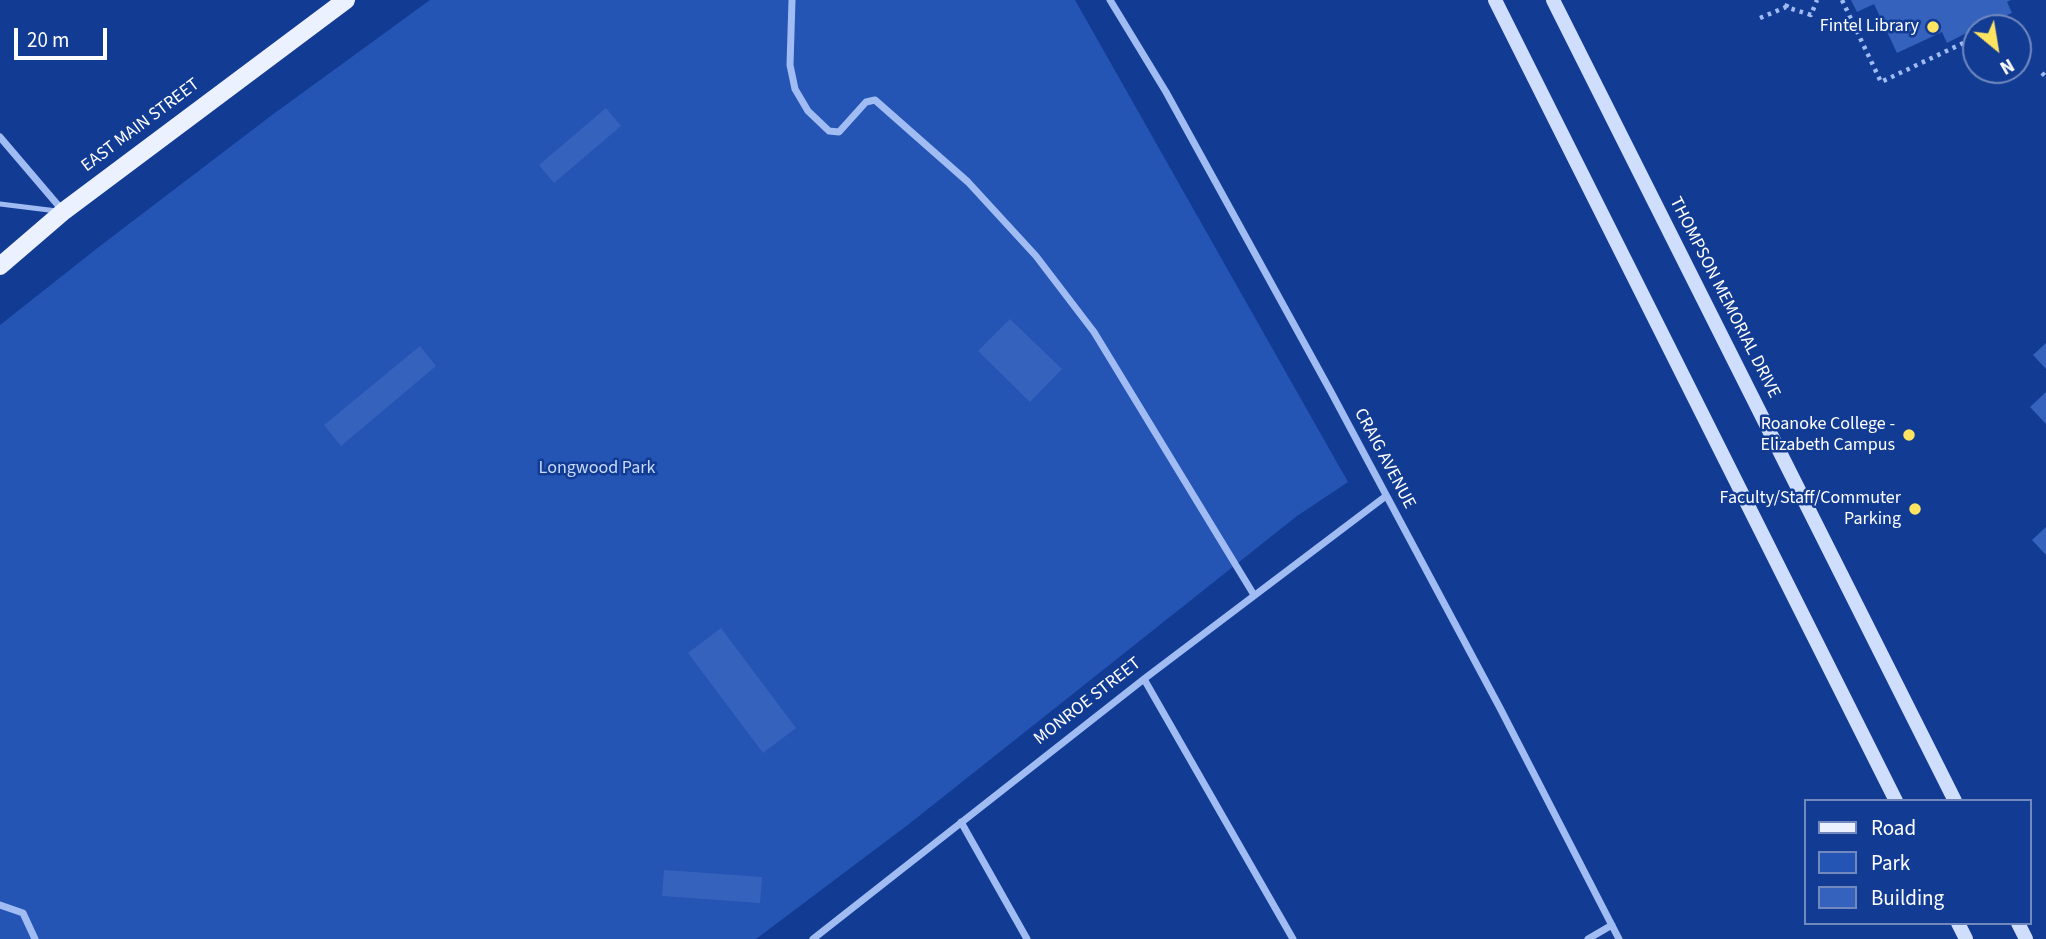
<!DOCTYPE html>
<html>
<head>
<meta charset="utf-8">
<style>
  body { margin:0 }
  #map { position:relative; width:2046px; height:939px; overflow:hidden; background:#123b94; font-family:"Source Sans 3",sans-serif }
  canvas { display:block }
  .legend { position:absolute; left:1804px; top:799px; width:228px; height:126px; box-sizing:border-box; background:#123b94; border:2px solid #7189bf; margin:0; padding:9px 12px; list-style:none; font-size:21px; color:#fff }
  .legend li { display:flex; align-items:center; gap:14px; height:35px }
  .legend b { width:35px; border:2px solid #7189bf }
  .north { position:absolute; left:1962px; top:14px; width:70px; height:70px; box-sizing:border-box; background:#123b94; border:2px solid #7189bf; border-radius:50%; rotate:150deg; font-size:19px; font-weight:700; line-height:28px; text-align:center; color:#fff }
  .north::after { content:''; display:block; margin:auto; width:24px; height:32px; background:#ffe462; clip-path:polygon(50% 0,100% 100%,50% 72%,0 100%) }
  .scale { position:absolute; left:14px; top:28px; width:93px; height:32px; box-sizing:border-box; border:4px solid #fff; border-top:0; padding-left:9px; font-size:21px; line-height:24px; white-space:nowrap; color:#fff; -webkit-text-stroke:5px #123b94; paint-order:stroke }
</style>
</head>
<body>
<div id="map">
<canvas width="2046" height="939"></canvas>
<ul class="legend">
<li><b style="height:9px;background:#ecf1ff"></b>Road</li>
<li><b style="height:19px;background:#2454b4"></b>Park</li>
<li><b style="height:19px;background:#3562bc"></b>Building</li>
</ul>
<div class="north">N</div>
<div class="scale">20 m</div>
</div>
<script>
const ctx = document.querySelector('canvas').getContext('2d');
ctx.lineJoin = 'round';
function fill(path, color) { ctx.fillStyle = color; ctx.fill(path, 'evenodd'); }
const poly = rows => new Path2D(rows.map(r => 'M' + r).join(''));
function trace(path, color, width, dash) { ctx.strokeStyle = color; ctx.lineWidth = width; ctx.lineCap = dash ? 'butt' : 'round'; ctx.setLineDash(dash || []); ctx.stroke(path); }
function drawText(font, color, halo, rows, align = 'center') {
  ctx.font = font + ' "Source Sans 3",sans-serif'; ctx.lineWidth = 5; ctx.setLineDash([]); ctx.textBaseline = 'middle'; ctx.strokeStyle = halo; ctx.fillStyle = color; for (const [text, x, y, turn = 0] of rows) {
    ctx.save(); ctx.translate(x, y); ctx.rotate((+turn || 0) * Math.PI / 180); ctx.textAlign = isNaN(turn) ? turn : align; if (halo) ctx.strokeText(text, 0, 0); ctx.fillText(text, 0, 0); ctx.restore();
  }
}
fill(poly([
  [430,0,1075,0,1348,482,1297,516,909,824,756,939,0,939,0,325,100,246,272,115]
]), '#2454b4');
fill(poly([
  [1851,0,2011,0,2007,2,2012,13,1976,28,1947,43,1942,32,1897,53,1874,4,1857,12],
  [606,108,621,126,554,183,539,165],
  [1010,319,1062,369,1030,402,978,351],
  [2046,343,2046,369,2033,355],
  [420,346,436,366,341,446,324,425],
  [2046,392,2046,424,2030,407],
  [2046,527,2046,555,2032,540],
  [721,628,796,728,763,753,688,653],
  [664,870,762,877,760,903,662,896]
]), '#3562bc');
trace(poly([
  [1842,0,1881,82,1976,37],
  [1786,7,1789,0],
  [1760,18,1786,7,1811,15,1817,0],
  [2042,73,2046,77]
]), '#a0bcf3', 4.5, [3.5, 5]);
trace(poly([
  [0,204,57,211]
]), '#a0bcf3', 5);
trace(poly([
  [792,0,790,65,795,89,808,111,829,131,839,132,866,102,875,100,968,182,1036,256,1094,332,1254,595],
  [1110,0,1166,92,1330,390,1500,708,1619,939],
  [0,137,63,211],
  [1144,679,1293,939],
  [961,822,1027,939],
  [0,905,23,913,35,939],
  [813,939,1144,679,1386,496],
  [1588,939,1612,925]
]), '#a0bcf3', 7);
trace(poly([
  [1495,0,1896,801],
  [1553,0,1955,801],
  [1958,923,1966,939],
  [2018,923,2026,939]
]), '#d0defd', 14);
trace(poly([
  [0,266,64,211,346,0]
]), '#ecf1ff', 18);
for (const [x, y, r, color] of [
  [1933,27,7,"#ffe462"],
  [1909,435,7,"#ffe462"],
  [1915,509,7,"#ffe462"]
]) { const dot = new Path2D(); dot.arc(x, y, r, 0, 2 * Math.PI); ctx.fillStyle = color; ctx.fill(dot); trace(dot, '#123b94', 2.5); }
drawText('18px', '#fff', '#123b94', [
  ["Fintel Library",1919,27],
  ["Roanoke College -",1895,425],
  ["Elizabeth Campus",1895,446],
  ["Faculty/Staff/Commuter",1901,499],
  ["Parking",1901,520]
], 'right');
drawText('18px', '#fff', '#123b94', [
  ["EAST MAIN STREET",141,126,-37],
  ["THOMPSON MEMORIAL DRIVE",1724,298,63],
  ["CRAIG AVENUE",1384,459,62],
  ["MONROE STREET",1088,702,-38]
]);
drawText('18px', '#c8dafd', '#123b94', [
  ["Longwood Park",597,469]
]);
</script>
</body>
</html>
